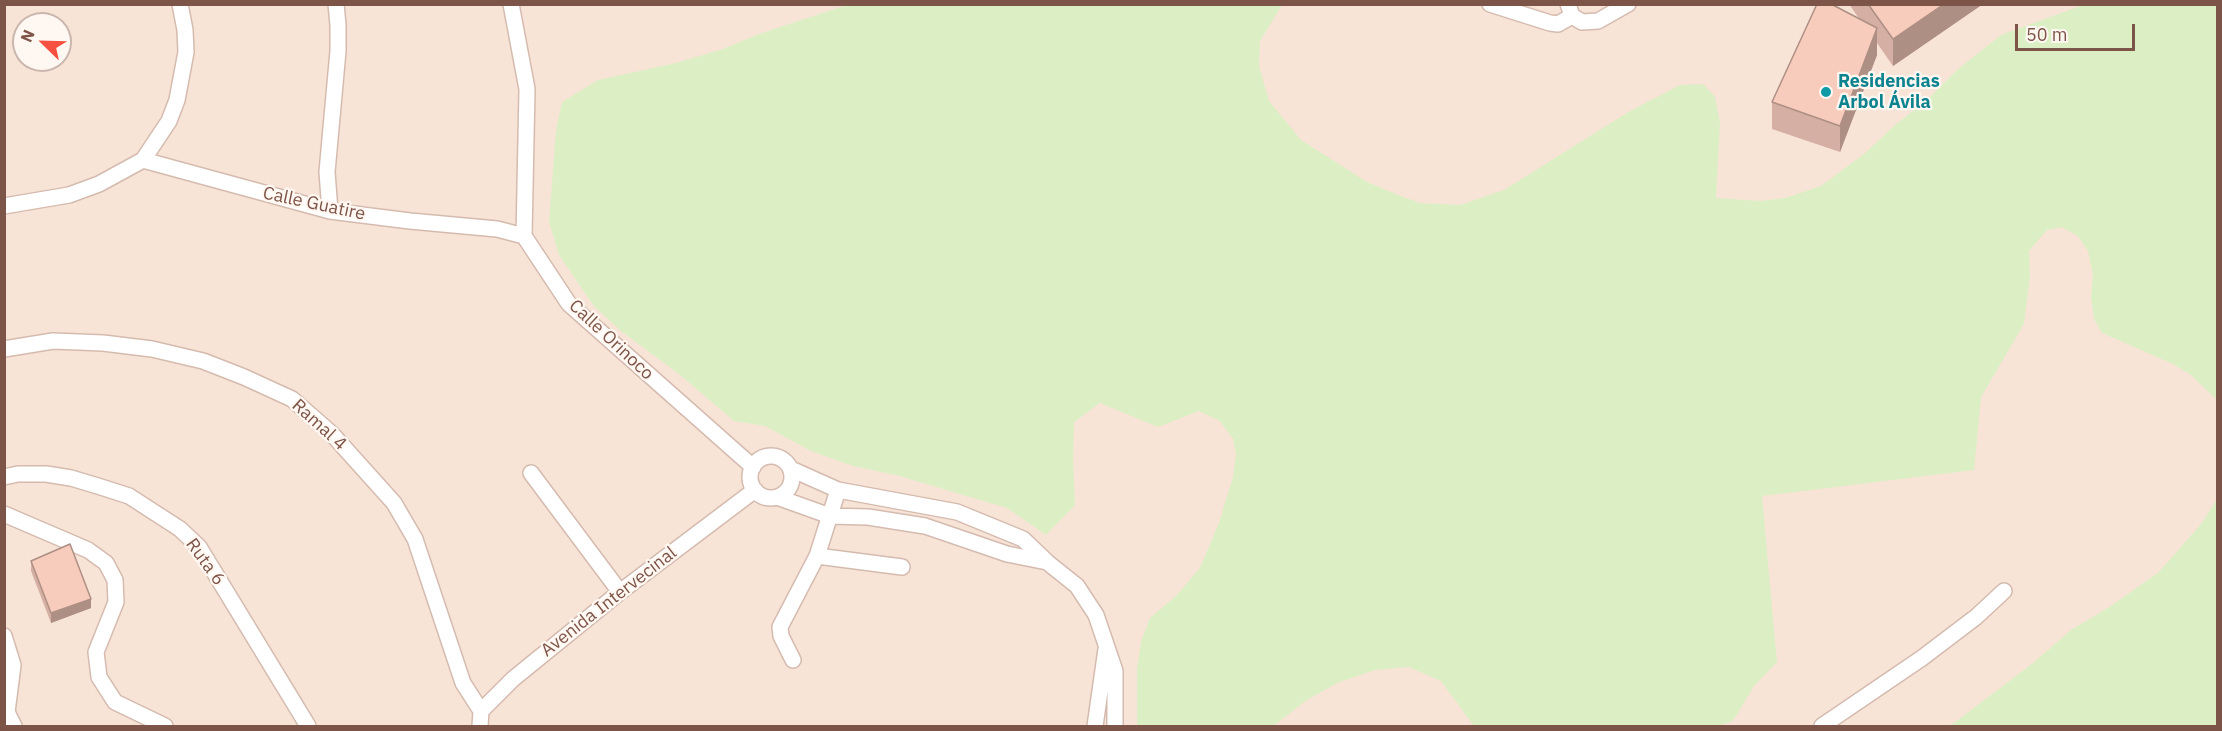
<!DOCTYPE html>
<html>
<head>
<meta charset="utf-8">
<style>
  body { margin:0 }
  #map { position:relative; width:2222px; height:731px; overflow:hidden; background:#fff3e9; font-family:"IBM Plex Sans",sans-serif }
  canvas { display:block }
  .frame { position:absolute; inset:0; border:6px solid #7d5448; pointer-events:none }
  .north { position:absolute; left:12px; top:12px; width:60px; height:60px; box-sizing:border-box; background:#fff8f2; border:2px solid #cbb6ae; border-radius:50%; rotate:293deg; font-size:16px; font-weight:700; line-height:24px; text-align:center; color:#7d5448 }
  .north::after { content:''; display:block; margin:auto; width:21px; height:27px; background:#f65041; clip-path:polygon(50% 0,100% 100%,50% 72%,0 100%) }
  .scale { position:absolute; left:2015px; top:24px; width:120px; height:27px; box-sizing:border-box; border:3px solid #7d5448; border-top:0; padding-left:8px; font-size:18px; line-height:21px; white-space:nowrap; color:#7d5448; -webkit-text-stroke:4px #fff8f2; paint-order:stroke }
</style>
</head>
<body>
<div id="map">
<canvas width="2222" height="731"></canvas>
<div class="frame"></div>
<div class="north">N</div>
<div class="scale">50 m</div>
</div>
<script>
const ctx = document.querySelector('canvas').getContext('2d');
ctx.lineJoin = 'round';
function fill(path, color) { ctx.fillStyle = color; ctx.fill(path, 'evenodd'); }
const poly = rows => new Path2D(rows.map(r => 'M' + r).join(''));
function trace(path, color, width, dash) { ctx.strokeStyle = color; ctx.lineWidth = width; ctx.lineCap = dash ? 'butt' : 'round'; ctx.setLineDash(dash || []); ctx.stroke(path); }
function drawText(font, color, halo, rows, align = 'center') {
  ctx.font = font + ' "IBM Plex Sans",sans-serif'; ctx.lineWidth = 4.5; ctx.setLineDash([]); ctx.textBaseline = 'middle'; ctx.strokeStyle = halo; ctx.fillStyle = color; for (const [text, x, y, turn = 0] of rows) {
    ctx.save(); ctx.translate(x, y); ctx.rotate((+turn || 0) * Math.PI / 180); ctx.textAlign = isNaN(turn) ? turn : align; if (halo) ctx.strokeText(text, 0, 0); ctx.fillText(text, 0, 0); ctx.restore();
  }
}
fill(poly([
  [4,5,2217,5,2217,726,5,726],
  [24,24,60,24,60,60,24,60]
]), '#f7e4d6');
fill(poly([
  [850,4,1282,5,1260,41,1259,66,1269,101,1301,140,1367,182,1398,195,1420,203,1460,205,1504,190,1630,111,1680,85,1703,84,1715,97,1720,123,1716,198,1760,201,1785,198,1821,186,1864,154,1895,125,1926,101,1957,70,2001,35,2083,5,2217,5,2217,400,2191,375,2173,364,2102,333,2094,319,2091,297,2093,275,2088,251,2078,236,2062,227,2047,230,2029,251,2030,276,2024,324,1981,397,1974,470,1762,496,1777,662,1754,686,1733,721,1718,726,1474,726,1441,681,1409,667,1375,670,1337,683,1307,700,1273,726,1137,726,1137,669,1141,642,1150,618,1177,595,1200,568,1219,523,1233,477,1236,454,1233,439,1220,421,1199,411,1158,427,1100,403,1074,422,1073,461,1075,505,1046,535,1007,508,896,475,853,466,811,451,765,426,734,421,679,374,621,331,594,306,559,255,549,222,556,130,562,102,598,80,676,63,723,49,759,34],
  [2217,499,2217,726,1950,726,2033,663,2071,630,2111,606,2159,572,2202,523]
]), '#dcefc4');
const minor = poly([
  [511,4,527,89,524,236,569,304,753,467],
  [1490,4,1550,23,1558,24,1572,16],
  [1568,4,1572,16,1582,22,1598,21,1628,4],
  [143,160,330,211,410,221,497,229,524,236],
  [4,206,69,195,99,184,143,160,169,121,177,100,186,52,185,30,180,4],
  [330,211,327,172,338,51,338,25,336,4],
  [4,349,53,341,103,343,152,349,203,361,244,377,292,399,332,434,394,503,415,539,463,683,481,711],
  '750 477a21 21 0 1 1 42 0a21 21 0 1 1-42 0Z',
  [791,469,838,490,957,512,1023,539,1047,562,1077,586,1096,615,1115,671,1115,726],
  [531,473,620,592],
  [4,477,18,474,46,474,71,478,101,487,129,496,180,529,199,547,308,726],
  [838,490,817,556,902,567],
  [777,497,830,516,868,517,925,526,1007,554,1047,562],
  [4,514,88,550,106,563,115,580,116,602,96,652,99,677,115,702,165,726],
  [4,636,13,665,7,712,14,726],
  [793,660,781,636,780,627,817,556],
  [480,726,481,711,513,679,620,592,755,490],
  [1095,726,1106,649],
  [1822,726,1922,658,1976,617,2004,591]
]);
trace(minor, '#d5bbaf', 18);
trace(minor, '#fff', 15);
fill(poly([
  [1849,4,1983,4,1893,66,1877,43,1877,55,1840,152,1772,129,1772,102,1860,20],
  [31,561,91,608,51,623,31,571]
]), '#d5afa3');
fill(poly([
  [1944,4,1983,4,1893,66,1893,39],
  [1877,28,1877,55,1840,152,1840,126],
  [91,599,91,608,51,623,51,613]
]), '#ae8f84');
const building = poly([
  [1817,4,1831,4,1877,28,1840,126,1772,102,1817,4],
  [1868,4,1944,4,1893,39,1868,4],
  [70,544,91,599,51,613,31,561,70,544]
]);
fill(building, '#f8ccbd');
trace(building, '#ae8f84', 1.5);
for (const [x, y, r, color] of [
  [1826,92,6,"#0f9aa8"]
]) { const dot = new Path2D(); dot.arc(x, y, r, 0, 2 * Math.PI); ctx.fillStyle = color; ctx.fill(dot); trace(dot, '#fff8f2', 2); }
drawText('bold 18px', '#0d838f', '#fff8f2', [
  ["Residencias",1838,82],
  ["Arbol Ávila",1838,103]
], 'left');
drawText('18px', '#7d5448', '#fff8f2', [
  ["Calle Guatire",314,204,12],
  ["Calle Orinoco",611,340,43],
  ["Ramal 4",319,425,42],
  ["Ruta 6",205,562,54],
  ["Avenida Intervecinal",609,602,-38]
]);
</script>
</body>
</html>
